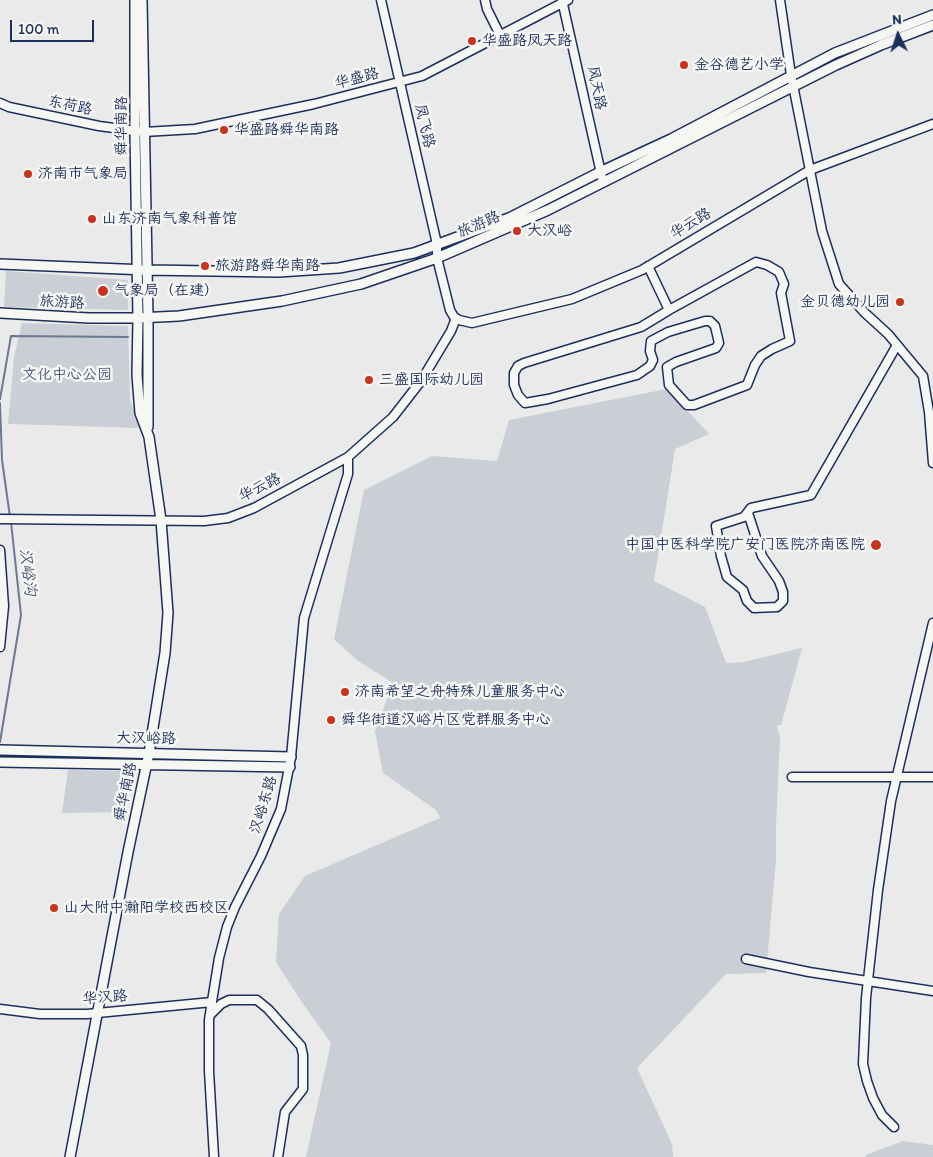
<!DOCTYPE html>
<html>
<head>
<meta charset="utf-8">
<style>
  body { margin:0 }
  #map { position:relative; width:933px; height:1157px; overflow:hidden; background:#e9eae9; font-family:Itim,sans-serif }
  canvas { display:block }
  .north { position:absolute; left:873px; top:10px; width:50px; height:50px; -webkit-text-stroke:4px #f6f6f2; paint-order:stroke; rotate:356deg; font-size:14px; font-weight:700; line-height:20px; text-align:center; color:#1b2f5e }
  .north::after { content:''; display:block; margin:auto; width:18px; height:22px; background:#1b2f5e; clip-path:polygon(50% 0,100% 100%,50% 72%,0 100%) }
  .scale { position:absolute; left:10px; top:20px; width:84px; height:22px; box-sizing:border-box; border:2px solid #1b2f5e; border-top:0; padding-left:6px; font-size:15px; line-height:18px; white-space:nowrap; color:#1b2f5e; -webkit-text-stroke:4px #f6f6f2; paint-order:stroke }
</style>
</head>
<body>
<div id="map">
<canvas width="933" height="1157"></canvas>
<div class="north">N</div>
<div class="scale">100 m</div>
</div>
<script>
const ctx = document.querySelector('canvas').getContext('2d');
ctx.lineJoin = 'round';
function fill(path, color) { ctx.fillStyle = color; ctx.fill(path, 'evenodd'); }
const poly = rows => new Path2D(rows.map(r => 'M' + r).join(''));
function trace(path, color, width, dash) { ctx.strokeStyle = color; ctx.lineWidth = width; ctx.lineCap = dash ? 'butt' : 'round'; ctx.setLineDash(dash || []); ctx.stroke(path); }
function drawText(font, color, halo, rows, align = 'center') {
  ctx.font = font + ' Itim,"LXGW WenKai TC",sans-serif'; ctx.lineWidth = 5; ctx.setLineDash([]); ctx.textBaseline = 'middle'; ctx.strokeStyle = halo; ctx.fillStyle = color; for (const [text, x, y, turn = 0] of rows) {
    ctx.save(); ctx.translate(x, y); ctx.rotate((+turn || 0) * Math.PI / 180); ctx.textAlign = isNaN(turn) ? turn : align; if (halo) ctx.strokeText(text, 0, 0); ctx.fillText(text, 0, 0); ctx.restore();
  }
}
fill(poly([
  [6,271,128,280,128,310,4,307],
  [22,323,128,326,130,400,140,428,8,424,14,357],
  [667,389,709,434,675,449,654,581,705,607,726,663,744,662,802,648,781,725,777,725,780,738,776,823,776,859,766,973,726,974,637,1068,672,1144,673,1157,306,1157,331,1043,299,998,276,962,279,914,305,876,440,818,436,810,383,773,375,731,393,683,358,661,334,639,364,490,432,456,497,461,509,420],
  [68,770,123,771,129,774,121,812,62,813],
  [903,1141,933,1145,933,1157,865,1157,866,1155]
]), '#caced5');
trace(poly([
  [0,399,11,336,128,337],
  [0,403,2,460,10,517],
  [0,742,21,615,11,522]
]), '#6c7995', 2);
const minor = poly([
  [381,0,437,244,437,258,450,310,454,317,459,320,472,323,572,299,642,270,810,170,933,124],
  [485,0,487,9,500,35],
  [562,0,603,182],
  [780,0,791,75,822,231,839,284,865,313,888,334,923,376,929,412,933,463],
  [0,103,9,107,99,126,144,132,195,129,314,104,422,76,568,0],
  [648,266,669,310,641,327,524,363,518,366,514,373,514,385,518,395,525,403,548,399,637,375,650,366,653,360,650,351,651,341,668,332,705,321,710,321,715,326,719,343,716,348,676,362,667,367,669,385,687,405,694,405,747,385,755,365,761,356,772,349,790,341,781,293,784,284,779,272,767,265,756,262,669,310],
  [748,513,762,556,779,581,783,592,783,601,777,607,754,608,747,601,743,590,727,577,721,556,716,526,744,517,751,508,811,495,897,345],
  [0,519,204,521,228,518,254,508,348,457,393,417,421,381,451,331,456,318],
  [0,550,4,606,0,647],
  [792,777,933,777],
  [746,959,809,972,933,991],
  [0,1009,40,1014,87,1014,212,1002],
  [210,1015,221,1004,229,1000,257,1000,268,1009,301,1046,303,1055,303,1089,285,1112,278,1157],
  [894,1127,882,1115,873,1098,867,1081,863,1064,866,998,878,890,891,801,933,623],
  [214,1157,209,1071,209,1020,219,958,227,927,235,907,261,856,281,809,291,757,304,618,348,474,348,457]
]);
const major = poly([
  [142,0,148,318,148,427],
  [0,264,146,270,279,272,339,268,414,253,509,218,600,172,671,139,835,53,933,15],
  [0,313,89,318,138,318,179,316,282,301,361,284,437,258,548,210,836,65,881,45,933,25],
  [0,750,291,757],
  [0,762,290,767],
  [70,1157,128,852,149,753,165,653,168,613,161,520,149,437,140,413,137,375,138,318,135,131,135,0]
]);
trace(minor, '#1b2f5e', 11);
trace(major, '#1b2f5e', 12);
trace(minor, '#f6f6f2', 8);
trace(major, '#f6f6f2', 9);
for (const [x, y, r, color] of [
  [472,41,5,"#c8321e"],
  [684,65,5,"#c8321e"],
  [224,130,5,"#c8321e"],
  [28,174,5,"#c8321e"],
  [92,219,5,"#c8321e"],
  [517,231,5,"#c8321e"],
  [205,266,5,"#c8321e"],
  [103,291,6,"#c8321e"],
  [900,302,5,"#c8321e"],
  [369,380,5,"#c8321e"],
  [876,545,6,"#c8321e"],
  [345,692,5,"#c8321e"],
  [331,720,5,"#c8321e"],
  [54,908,5,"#c8321e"]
]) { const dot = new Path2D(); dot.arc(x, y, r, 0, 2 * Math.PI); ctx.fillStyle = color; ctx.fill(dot); trace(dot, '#f6f6f2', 2); }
drawText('15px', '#1b2f5e', '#f6f6f2', [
  ["华盛路凤天路",482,41],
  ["金谷德艺小学",694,65],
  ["华盛路舜华南路",234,130],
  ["济南市气象局",38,174],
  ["山东济南气象科普馆",102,219],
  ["大汉峪",527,231],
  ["旅游路舜华南路",215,266],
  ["气象局（在建）",114,291],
  ["金贝德幼儿园",890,302,"right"],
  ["三盛国际幼儿园",379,380],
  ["中国中医科学院广安门医院济南医院",865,545,"right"],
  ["济南希望之舟特殊儿童服务中心",355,692],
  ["舜华街道汉峪片区党群服务中心",341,720],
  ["山大附中瀚阳学校西校区",64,908]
], 'left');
drawText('15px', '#1b2f5e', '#f6f6f2', [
  ["华盛路",357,79,-14],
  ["风天路",596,88,79],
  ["东荷路",70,106,12],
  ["舜华南路",122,126,-90],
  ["凤飞路",424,126,77],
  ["华云路",691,224,-31],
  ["旅游路",479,225,-24],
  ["旅游路",62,303,3],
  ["华云路",260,488,-27],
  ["大汉峪路",146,739,1],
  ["舜华南路",126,792,-78],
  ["汉峪东路",264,805,-73],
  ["华汉路",105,998,-4]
]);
drawText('15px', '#47577c', '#f6f6f2', [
  ["文化中心公园",67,375]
]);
drawText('italic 16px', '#44547a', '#f6f6f2', [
  ["汉峪沟",27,572,83]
]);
</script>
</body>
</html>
